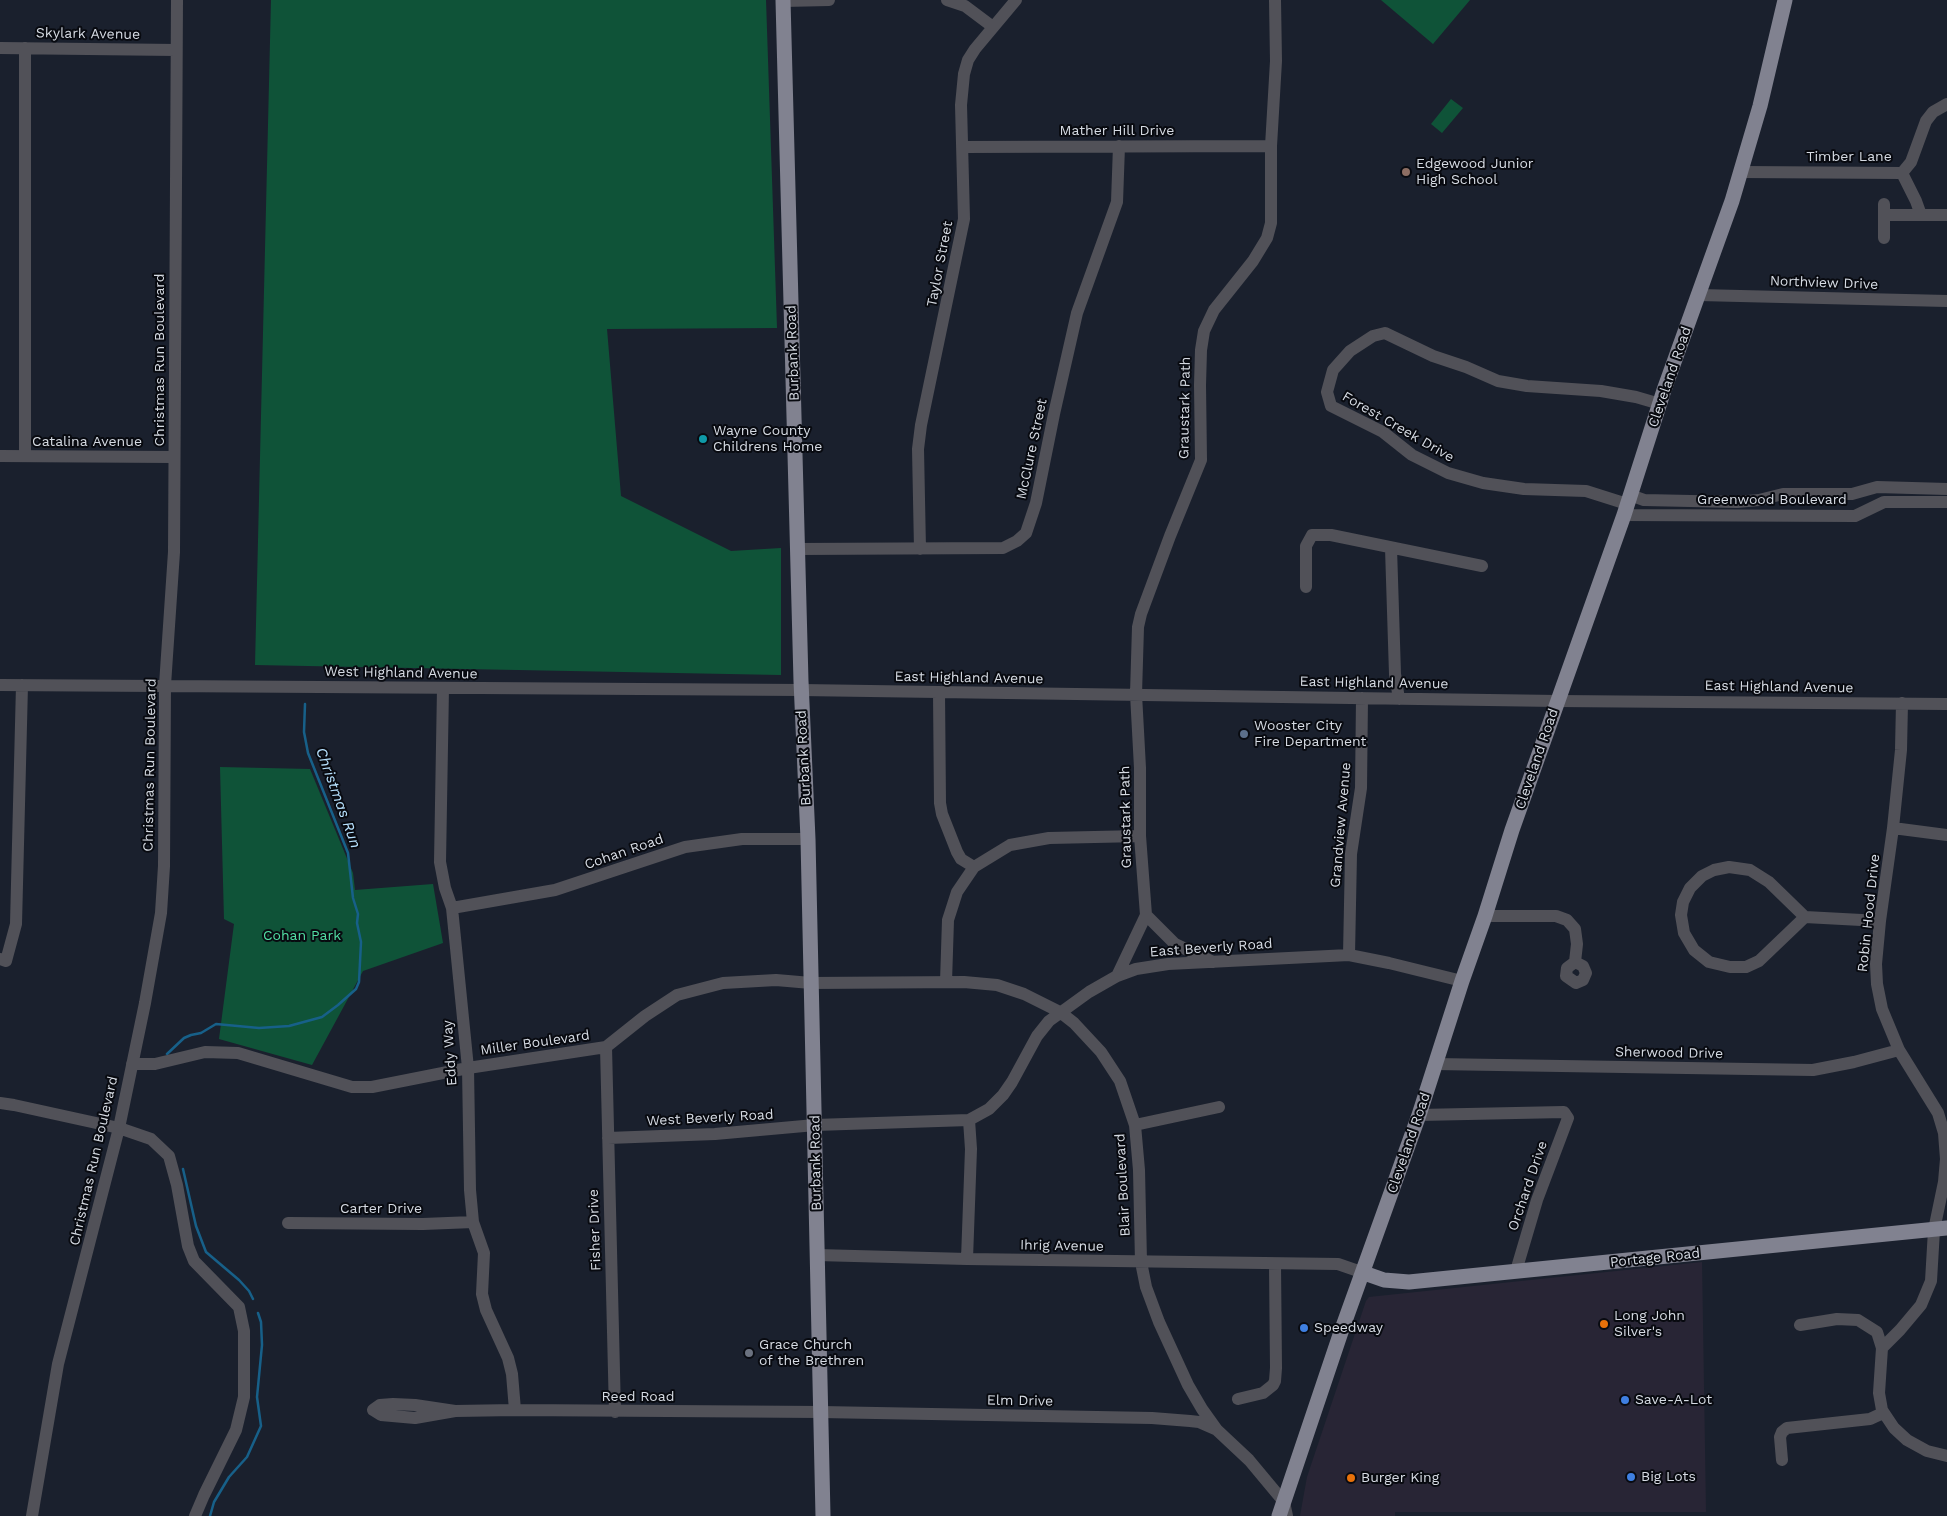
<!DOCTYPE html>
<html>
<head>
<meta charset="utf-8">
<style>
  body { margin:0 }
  canvas { display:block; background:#1a202d }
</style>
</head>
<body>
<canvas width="1947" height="1516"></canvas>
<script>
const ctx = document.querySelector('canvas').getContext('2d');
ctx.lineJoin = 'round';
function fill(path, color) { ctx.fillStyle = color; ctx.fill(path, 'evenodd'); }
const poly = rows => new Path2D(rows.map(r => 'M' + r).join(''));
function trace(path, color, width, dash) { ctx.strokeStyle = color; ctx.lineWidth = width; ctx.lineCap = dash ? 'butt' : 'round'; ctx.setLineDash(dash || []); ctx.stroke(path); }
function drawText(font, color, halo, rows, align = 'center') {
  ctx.font = font + ' "Work Sans",sans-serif'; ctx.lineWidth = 4; ctx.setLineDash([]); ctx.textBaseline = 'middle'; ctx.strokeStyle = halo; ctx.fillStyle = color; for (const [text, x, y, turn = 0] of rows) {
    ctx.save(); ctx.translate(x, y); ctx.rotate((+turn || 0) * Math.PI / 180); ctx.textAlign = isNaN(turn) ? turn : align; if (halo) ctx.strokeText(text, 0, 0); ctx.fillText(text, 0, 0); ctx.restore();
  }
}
fill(poly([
  [1702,1262,1706,1512,1395,1512,1395,1516,1300,1516,1307,1477,1366,1301,1369,1297]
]), '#282535');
fill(poly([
  [271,0,766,0,777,328,607,329,621,496,731,551,781,548,781,675,255,665],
  [1381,0,1470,0,1433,44],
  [1451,99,1463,108,1442,133,1431,124],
  [220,767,310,769,353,873,355,890,433,884,443,943,363,971,312,1065,219,1039,234,924,224,919]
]), '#0f5338');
trace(poly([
  [167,1054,184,1038,191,1035,201,1033,216,1024,259,1028,289,1026,322,1017,338,1005,356,989,359,982,361,942,357,923,358,914,353,898,348,853,308,753,304,732,305,704],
  [183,1169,196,1226,206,1252,239,1280,249,1291,253,1299],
  [210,1516,214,1502,229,1477,247,1457,261,1426,257,1397,262,1345,261,1322,258,1313]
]), '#176089', 2.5);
trace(poly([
  [947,0,965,6,993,27],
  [783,1,829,0],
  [0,48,176,50],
  [25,48,25,456],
  [963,147,1271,146],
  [1741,172,1902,173,1911,162,1926,121,1933,112,1947,104],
  [1902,173,1916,201,1921,215,1947,215],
  [1884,215,1921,215],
  [1884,238,1884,204],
  [1699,295,1947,301],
  [0,456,174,457],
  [1630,495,1644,500,1737,502,1759,500,1783,494,1852,494,1877,487,1947,489],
  [1627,504,1586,491,1524,489,1483,483,1448,473,1412,455,1383,432,1331,406,1327,392,1333,370,1350,351,1373,336,1385,333,1433,356,1466,367,1498,381,1527,386,1601,391,1636,397,1660,404],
  [1624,515,1855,516,1884,502,1947,502],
  [1391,548,1395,674,1399,699],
  [798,549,1003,548,1017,541,1026,533,1036,503,1054,414,1077,313,1117,202,1119,146],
  [920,549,918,449,921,425,964,219,961,105,964,74,968,60,975,49,1016,0],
  [1306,587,1306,546,1312,535,1331,535,1482,566],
  [0,685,801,690,1557,701,1947,704],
  [443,688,440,862,445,888,452,908,468,1068,470,1190,473,1222,484,1253,482,1294,486,1310,508,1358,512,1374,515,1410],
  [939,693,940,803,942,814,957,852,961,859,974,867],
  [1902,703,1901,750,1893,828,1880,921,1876,964,1877,984,1882,1009,1899,1050,1938,1113,1944,1133,1946,1159,1944,1182,1934,1230,1931,1281,1921,1305,1900,1330,1882,1348,1879,1393,1882,1410,1894,1428,1907,1440,1927,1451,1947,1456],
  [1893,828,1947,835],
  [1729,867,1750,870,1769,882,1805,917,1759,961,1746,967,1730,967,1709,962,1694,950,1684,933,1681,915,1683,902,1690,888,1702,876,1714,870,1729,867],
  [452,908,555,890,685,847,742,839,808,839],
  [1485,916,1556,916,1567,920,1575,929,1577,944,1575,962,1567,968,1566,976,1576,983,1583,980,1586,973,1583,966,1575,962],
  [1805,917,1880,921],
  [1349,955,1351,854,1361,788,1362,698],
  [0,959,6,961,16,924,22,685],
  [1213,962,1175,944,1146,915,1140,836,1140,768,1136,694,1138,627,1141,614,1170,536,1201,460,1200,385,1201,350,1204,331,1214,310,1253,261,1267,238,1271,223,1271,146,1276,61,1275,0],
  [1117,976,1146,915],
  [946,982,948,920,957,892,974,867,1010,845,1049,838,1140,836],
  [606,1047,615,1412],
  [132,1064,155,1064,205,1052,238,1053,352,1087,372,1087,468,1068,606,1047,645,1016,677,995,723,983,776,980,811,983,964,982,997,985,1024,994,1060,1012,1074,1023,1101,1052,1120,1081,1135,1125,1139,1170,1141,1262,1146,1287,1159,1322,1188,1385,1202,1409,1217,1430,1249,1460,1284,1502,1287,1516],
  [1435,1064,1813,1070,1854,1062,1899,1050],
  [0,1103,14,1105,119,1128,151,1139,169,1156,177,1185,188,1246,194,1261,239,1307,244,1331,244,1397,236,1430,204,1495,195,1516],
  [1419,1115,1564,1112,1568,1118,1537,1200,1516,1271],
  [1135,1125,1219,1107],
  [608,1138,715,1134,815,1125,969,1120,989,1109,1003,1095,1012,1082,1037,1036,1049,1021,1089,992,1117,976,1136,969,1168,964,1349,955,1389,963,1462,981],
  [288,1223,423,1224,473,1222],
  [817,1255,967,1259,1338,1264,1364,1273],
  [967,1259,971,1149,969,1120],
  [1800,1325,1837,1319,1858,1320,1877,1332,1882,1348],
  [1238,1399,1263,1393,1273,1385,1275,1381,1276,1368,1275,1264],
  [455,1411,415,1405,393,1404,380,1405,373,1410,381,1415,415,1418,455,1411,515,1410,821,1412,1152,1418,1190,1421,1199,1422,1215,1429],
  [1782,1460,1780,1437,1782,1432,1787,1428,1870,1419,1883,1413],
  [32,1516,58,1364,119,1128,145,1003,161,913,164,866,165,685,174,552,177,0]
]), '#515158', 12);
trace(poly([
  [783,0,801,681,808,839,823,1516],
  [1364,1273,1384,1280,1409,1282,1947,1228],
  [1279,1516,1341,1332,1419,1115,1462,981,1485,916,1512,830,1624,515,1664,390,1732,201,1760,106,1785,0]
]), '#818290', 15);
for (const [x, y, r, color] of [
  [1406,172,5,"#8d6e63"],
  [703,439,5,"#0f9aa8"],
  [1244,734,5,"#5c6f8a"],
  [1604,1324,5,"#e8710a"],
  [1304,1328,5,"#3f7fe0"],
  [749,1353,5,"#6b7280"],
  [1625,1400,5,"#3f7fe0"],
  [1631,1477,5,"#3f7fe0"],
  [1351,1478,5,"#e8710a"]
]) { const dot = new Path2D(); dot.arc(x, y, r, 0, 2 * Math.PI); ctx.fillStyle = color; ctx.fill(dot); trace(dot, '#080a10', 2); }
drawText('14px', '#d6dbe3', '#080a10', [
  ["Skylark Avenue",88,34,1],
  ["Mather Hill Drive",1117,131],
  ["Timber Lane",1849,157],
  ["Taylor Street",940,264,-79],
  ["Northview Drive",1824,283,2],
  ["Burbank Road",793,353,-92],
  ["Christmas Run Boulevard",160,360,-90],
  ["Cleveland Road",1670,377,-71],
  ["Graustark Path",1185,408,-89],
  ["Forest Creek Drive",1398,427,30],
  ["Catalina Avenue",87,442],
  ["McClure Street",1032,449,-78],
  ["Greenwood Boulevard",1772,500],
  ["West Highland Avenue",401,673,1],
  ["East Highland Avenue",969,678,1],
  ["East Highland Avenue",1374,683,1],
  ["East Highland Avenue",1779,687,1],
  ["Burbank Road",804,758,-93],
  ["Cleveland Road",1537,759,-71],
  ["Christmas Run Boulevard",150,765,-89],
  ["Graustark Path",1126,817,-91],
  ["Grandview Avenue",1341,825,-85],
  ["Cohan Road",624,852,-19],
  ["Robin Hood Drive",1869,913,-84],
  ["East Beverly Road",1211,948,-4],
  ["Miller Boulevard",535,1043,-8],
  ["Eddy Way",450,1053,-94],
  ["Sherwood Drive",1669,1053,1],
  ["West Beverly Road",710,1118,-3],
  ["Cleveland Road",1409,1143,-71],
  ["Christmas Run Boulevard",94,1161,-77],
  ["Burbank Road",816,1163,-91],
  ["Blair Boulevard",1123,1185,-93],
  ["Orchard Drive",1528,1186,-71],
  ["Carter Drive",381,1209],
  ["Fisher Drive",595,1230,-92],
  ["Ihrig Avenue",1062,1246,1],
  ["Portage Road",1655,1258,-6],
  ["Reed Road",638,1397],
  ["Elm Drive",1020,1401,1]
]);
drawText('14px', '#d6dbe3', '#080a10', [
  ["Edgewood Junior",1416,164],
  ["High School",1416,180],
  ["Wayne County",713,431],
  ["Childrens Home",713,447],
  ["Wooster City",1254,726],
  ["Fire Department",1254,742],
  ["Long John",1614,1316],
  ["Silver's",1614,1332],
  ["Speedway",1314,1328],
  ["Grace Church",759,1345],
  ["of the Brethren",759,1361],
  ["Save-A-Lot",1635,1400],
  ["Big Lots",1641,1477],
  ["Burger King",1361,1478]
], 'left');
drawText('14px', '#52dea4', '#080a10', [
  ["Cohan Park",302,936]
]);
drawText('italic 15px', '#b6e0fd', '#080a10', [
  ["Christmas Run",338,798,70]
]);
</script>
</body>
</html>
